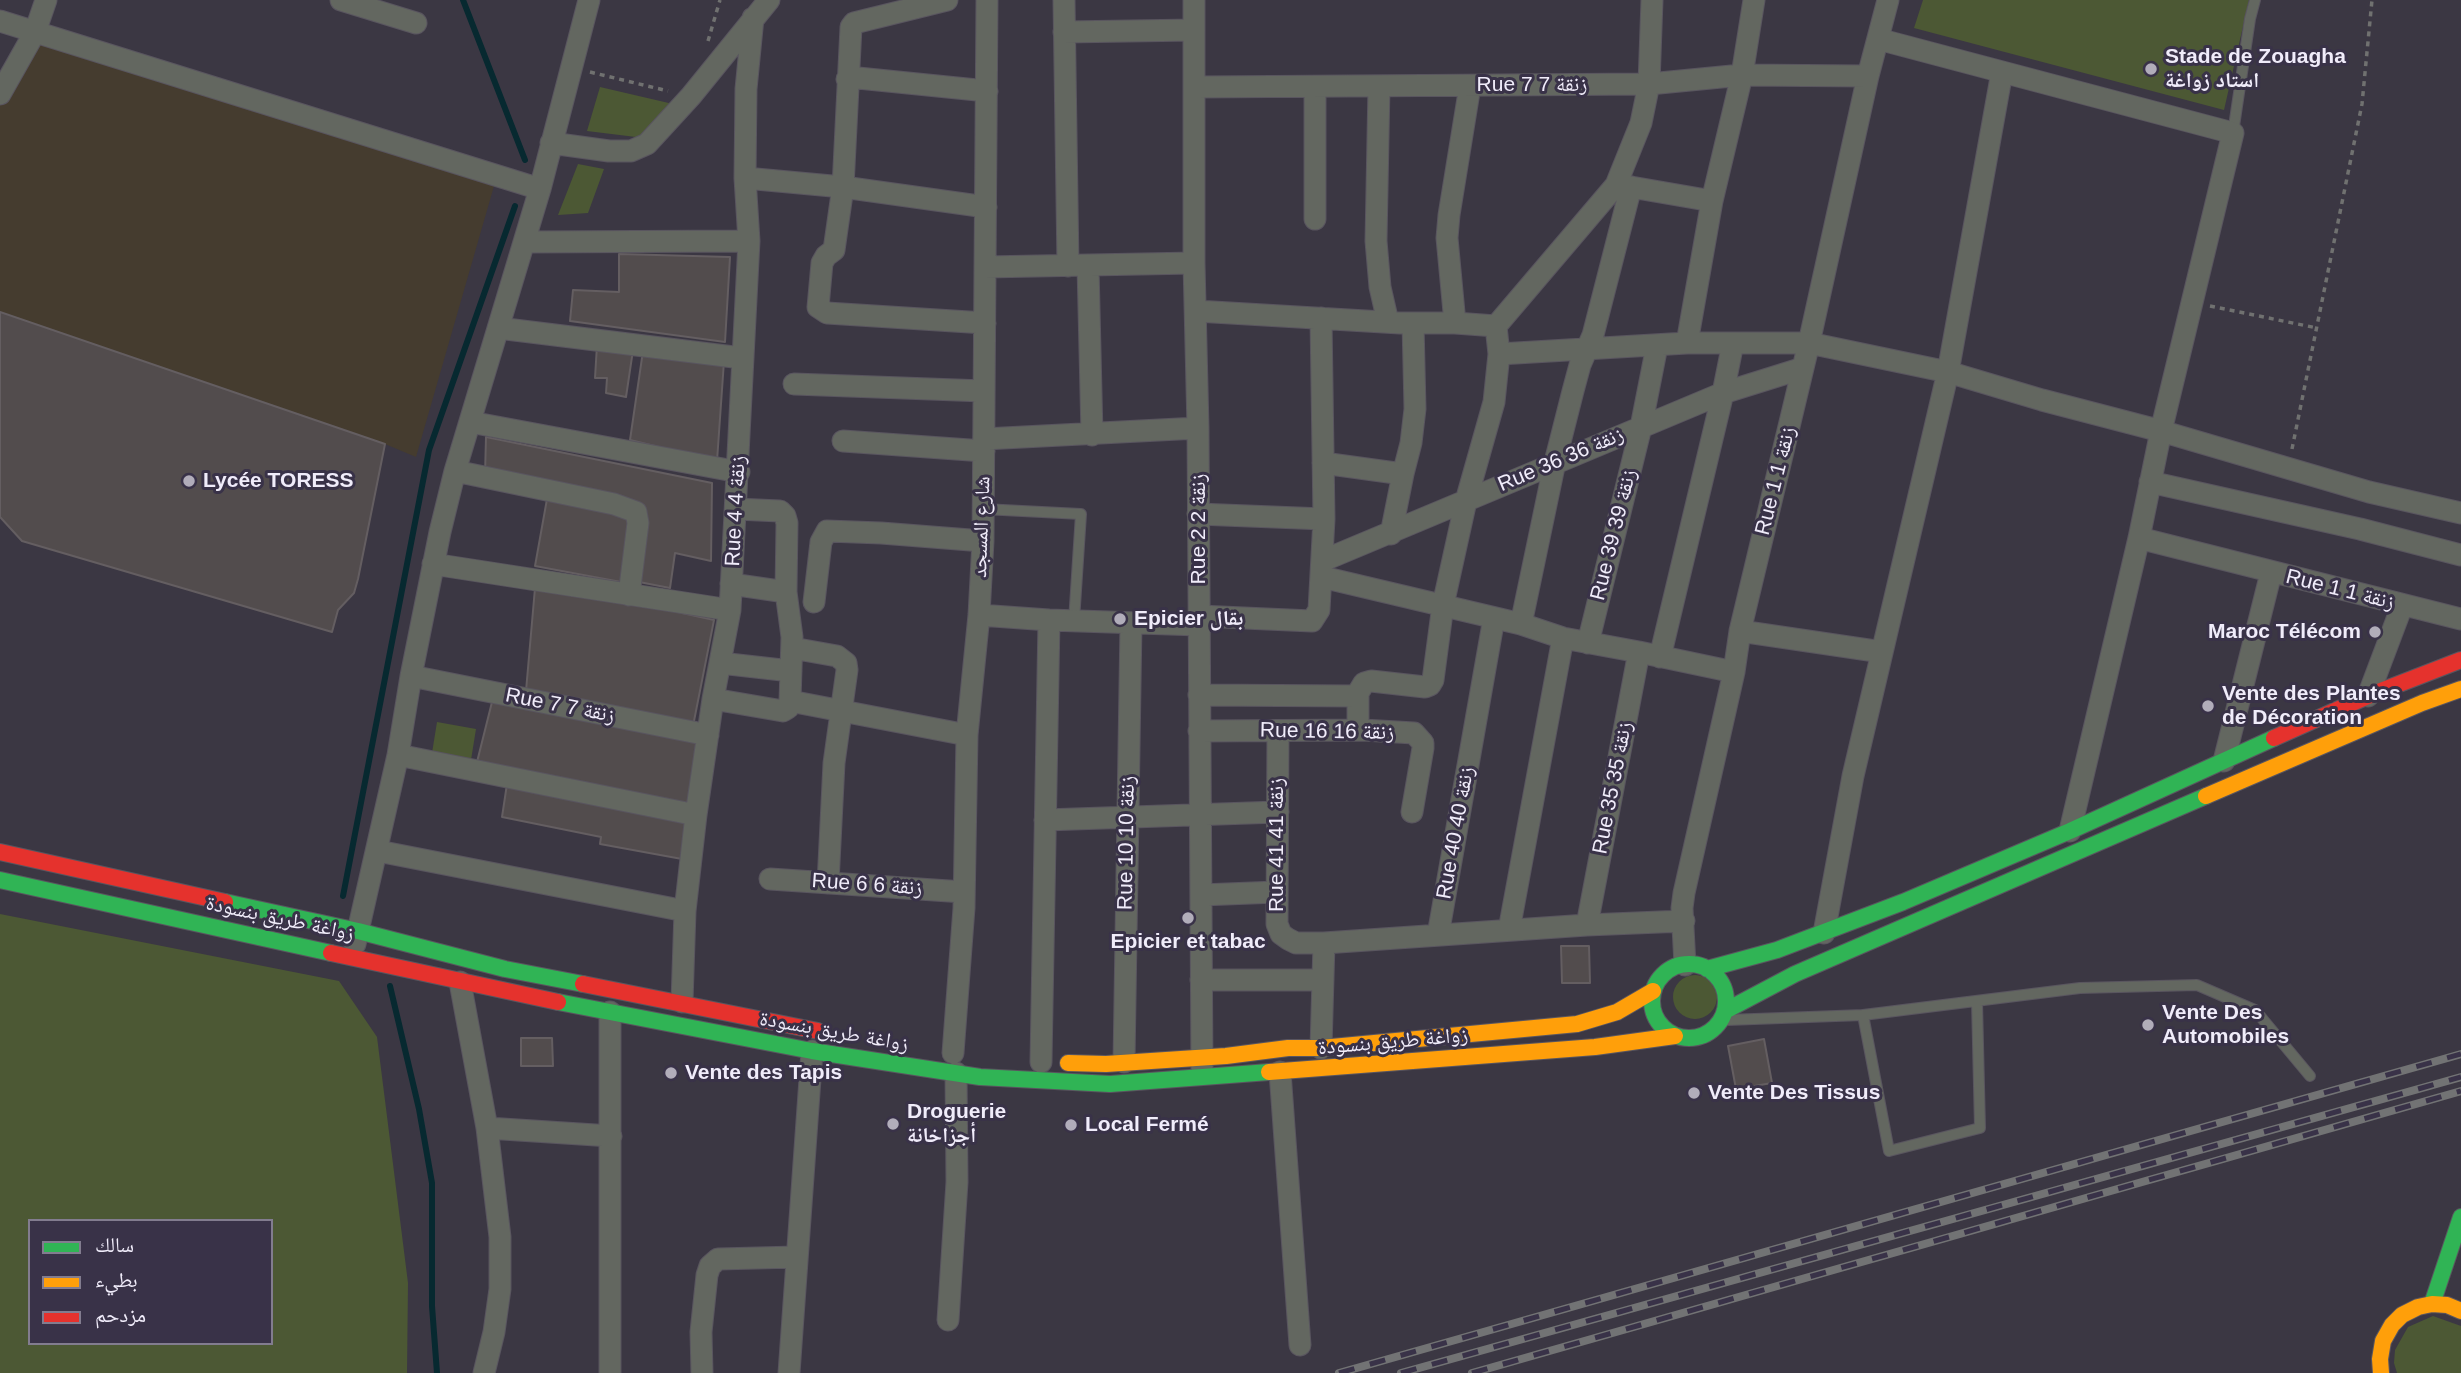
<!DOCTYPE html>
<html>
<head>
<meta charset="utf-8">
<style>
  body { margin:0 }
  #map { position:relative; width:2461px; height:1373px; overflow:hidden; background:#3b3743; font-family:Helvetica,"Noto Naskh Arabic",sans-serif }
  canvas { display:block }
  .legend { position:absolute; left:28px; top:1219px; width:245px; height:126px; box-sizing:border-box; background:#393248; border:2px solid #827c8f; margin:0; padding:9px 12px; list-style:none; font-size:21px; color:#f0ecfa }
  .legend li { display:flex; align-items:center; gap:14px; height:35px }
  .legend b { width:35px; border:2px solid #827c8f }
</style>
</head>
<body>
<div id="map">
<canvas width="2461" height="1373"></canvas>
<ul class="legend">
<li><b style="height:9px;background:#30b455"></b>سالك</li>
<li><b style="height:9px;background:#ff9f0a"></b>بطيء</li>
<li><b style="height:9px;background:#e5322d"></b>مزدحم</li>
</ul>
</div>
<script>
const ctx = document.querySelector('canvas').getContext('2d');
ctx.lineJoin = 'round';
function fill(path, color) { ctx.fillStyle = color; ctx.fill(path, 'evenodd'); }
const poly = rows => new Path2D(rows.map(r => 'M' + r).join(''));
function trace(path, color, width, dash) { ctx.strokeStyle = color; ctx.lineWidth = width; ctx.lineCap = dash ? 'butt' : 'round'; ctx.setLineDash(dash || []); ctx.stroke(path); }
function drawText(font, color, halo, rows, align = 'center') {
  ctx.font = font + ' Helvetica,"Noto Naskh Arabic",sans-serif'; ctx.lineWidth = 6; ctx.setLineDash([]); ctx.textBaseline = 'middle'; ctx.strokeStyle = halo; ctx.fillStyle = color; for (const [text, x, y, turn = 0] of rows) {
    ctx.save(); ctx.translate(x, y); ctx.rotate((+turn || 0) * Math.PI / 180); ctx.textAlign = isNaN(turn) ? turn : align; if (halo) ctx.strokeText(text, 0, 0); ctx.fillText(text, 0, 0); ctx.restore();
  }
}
fill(poly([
  [21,38,494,186,416,457,385,444,0,312,0,104]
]), '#453c2f');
fill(poly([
  [1923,0,2249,0,2224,110,1914,28],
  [600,87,673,104,644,138,587,131],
  [578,164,604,169,588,213,558,215],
  [437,722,476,729,471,760,432,753],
  [0,914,339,981,377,1037,408,1283,407,1373,0,1373],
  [30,1221,271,1221,271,1343,30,1343],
  '1673 997a22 22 0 1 1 44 0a22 22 0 1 1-44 0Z',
  [2433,1316,2461,1326,2461,1373,2397,1373,2394,1363,2395,1350,2408,1327]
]), '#4c5834');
trace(poly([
  [463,0,525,160],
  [343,896,429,450,515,206],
  [390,986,419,1109,432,1183,432,1306,437,1373]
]), '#072930', 6);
const building = poly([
  [619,254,730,257,725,342,570,321,573,290,619,292,619,254],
  [0,312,385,444,358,579,354,593,338,610,332,632,22,541,0,517,0,312],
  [597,345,633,350,626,397,606,393,607,378,595,378,597,345],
  [643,351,724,361,717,461,630,440,643,351],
  [486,437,712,483,711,561,675,553,670,588,634,581,645,507,485,475,486,437],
  [547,499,630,514,621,582,535,566,547,499],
  [535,588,650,606,714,620,693,726,526,691,535,588],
  [493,698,702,743,689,811,476,766,493,698],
  [507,784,689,818,682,859,600,844,601,837,502,817,507,784],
  [1561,946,1589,946,1590,983,1562,983,1561,946],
  [521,1038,552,1038,553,1066,521,1066,521,1038],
  [1764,1039,1772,1083,1736,1089,1728,1046,1764,1039]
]);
fill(building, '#524c4d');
trace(building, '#645e61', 2);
const lane = poly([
  [2233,133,2250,19,2255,0],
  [983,509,1081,514,1074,621],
  [1863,1015,1889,1151,1980,1128,1977,1002],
  [1727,1020,1863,1015,2080,988,2197,985,2255,1010,2310,1076]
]);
const street = poly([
  [341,0,416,23],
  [947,0,854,23,851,27,843,187,834,250,826,256,822,263,818,307,827,313,985,323],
  [1064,0,1068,266],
  [1194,0,1194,263,1198,428,1202,1069],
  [0,21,540,189],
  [1064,32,1194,30],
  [1878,39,2233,133,2161,431,2139,538,2070,831],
  [847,79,858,78,987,91],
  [1379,86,1376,241,1380,287,1388,322],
  [1196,87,1649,84,1742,75,1868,76],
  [0,94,35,32,46,0],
  [551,143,609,151,631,151,647,144,691,96,769,0],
  [745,178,843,187,986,207],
  [1631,187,1712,201],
  [1315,219,1315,87],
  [524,242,749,241],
  [1088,266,1092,435],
  [985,267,1194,263],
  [1196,311,1400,323,1455,323,1496,326],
  [1321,318,1324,519],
  [1455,323,1447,238,1449,215,1470,86],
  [498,328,742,358],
  [1687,343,1712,201,1742,75,1754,0],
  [1499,354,1687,343,1809,343,1948,372,2042,400,2161,431,2369,492,2461,513],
  [794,384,984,391],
  [470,422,739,472],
  [984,439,1198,428],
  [843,441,984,451],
  [1323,463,1403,474],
  [455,471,614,504,636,512,638,523,629,595],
  [2150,482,2360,529,2461,555],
  [736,509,780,511,785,516,787,523,786,592,792,637,790,701],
  [1198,514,1324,519,1319,610,1312,621,1199,616],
  [1391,534,1403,474,1411,443,1415,409,1413,323],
  [2139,538,2461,619],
  [1322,561,1723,393,1803,368],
  [433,564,730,610],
  [1322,577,1521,624,1563,638,1639,652,1734,672],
  [731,584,786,592],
  [814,602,821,542,827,531,881,533,983,541],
  [979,615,1049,620,1199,625],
  [1521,624,1555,462,1573,391,1580,365,1593,335,1631,187,1616,185,1641,123,1649,84,1652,0],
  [1740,631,1882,652],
  [1588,643,1641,427,1657,346],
  [792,648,837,656,846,663,847,670,834,763,828,883],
  [1660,657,1723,393,1733,343],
  [720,663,791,671],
  [411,676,708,735],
  [1199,695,1358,696],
  [2368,696,2402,606],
  [713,699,783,711,788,708,790,701,967,735],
  [1358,730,1358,693,1364,683,1371,681,1425,687,1430,685,1433,680,1443,605,1466,501,1494,402,1499,354,1496,326,1616,185],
  [1199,731,1363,730,1414,733,1423,743,1423,748,1412,812],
  [1278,731,1277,924,1281,934,1288,939,1296,943,1324,943,1587,925,1684,921],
  [398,755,696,815],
  [2224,761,2271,573],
  [1045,820,1278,812],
  [378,851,685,911],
  [770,879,964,892],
  [1201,895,1277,892],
  [1587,925,1639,652],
  [1509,930,1563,638],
  [1824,933,1853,776,1948,372,2002,72],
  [1438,935,1494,618],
  [355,944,398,755,411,676,440,532,455,471,540,189,589,0],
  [1685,965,1682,908,1684,893,1734,672,1740,631,1809,343,1868,76,1888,0],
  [1201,980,1323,980],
  [460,982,487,1128,500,1237,500,1289,494,1332,484,1373],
  [682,1002,685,911,696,815,713,699,730,610,749,241,745,178,746,89,753,18],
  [610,1012,610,1373],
  [1321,1048,1324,943],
  [953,1053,964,908,967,735,979,615,983,541,987,0],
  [1041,1062,1049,620],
  [1124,1062,1131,623],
  [1280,1072,1300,1345],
  [487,1128,611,1136],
  [948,1320,957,1182,956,1073],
  [702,1373,701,1332,707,1275,710,1266,718,1259,796,1257],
  [789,1373,812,1051]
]);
const fast = poly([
  [0,880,331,953],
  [225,902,358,931,505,969,583,984],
  '1652 1001a37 37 0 1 1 74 0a37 37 0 1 1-74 0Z',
  [1707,969,1777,950,1903,902,2070,831,2274,738],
  [558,1002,812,1051,980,1077,1110,1084,1269,1072],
  [1725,1011,1795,974,2206,796],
  [2432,1304,2461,1217]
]);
const slow = poly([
  [2206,796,2422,703,2461,689],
  [1068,1063,1106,1064,1226,1056,1288,1048,1321,1048,1577,1024,1617,1012,1653,991],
  [1269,1072,1595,1047,1675,1036],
  [2381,1373,2380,1359,2383,1341,2392,1325,2402,1315,2418,1307,2432,1304,2447,1305,2461,1311]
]);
const jam = poly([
  [2274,738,2368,696,2461,660],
  [0,852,225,902],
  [331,953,558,1002],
  [583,984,818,1031]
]);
trace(lane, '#59555f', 12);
trace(street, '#59555f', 23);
trace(fast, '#59555f', 18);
trace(slow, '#59555f', 18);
trace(jam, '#59555f', 18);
trace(poly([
  [708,41,720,0],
  [590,72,668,91],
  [2210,306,2317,328],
  [2292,449,2362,104,2372,0]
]), '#707170', 3.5, [5, 5]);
trace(lane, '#636760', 10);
trace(street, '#636760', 21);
trace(fast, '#30b455', 16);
trace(slow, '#ff9f0a', 16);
trace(jam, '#e5322d', 16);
const rail = poly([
  [1339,1373,2461,1054],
  [1401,1373,2461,1077],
  [1472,1373,2461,1091]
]);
trace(rail, '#727374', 8);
trace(rail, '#393248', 5, [16]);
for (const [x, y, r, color] of [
  [2151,69,7,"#b1adba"],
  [189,481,7,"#b1adba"],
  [1120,619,7,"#b1adba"],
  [2375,632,7,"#b1adba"],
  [2208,706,7,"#b1adba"],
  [1188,918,7,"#b1adba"],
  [2148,1025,7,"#b1adba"],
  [671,1073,7,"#b1adba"],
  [1694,1093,7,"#b1adba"],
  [893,1124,7,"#b1adba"],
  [1071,1125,7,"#b1adba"]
]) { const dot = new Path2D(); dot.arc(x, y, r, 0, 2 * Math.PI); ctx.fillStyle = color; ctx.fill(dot); trace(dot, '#393248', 2.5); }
drawText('bold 21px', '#f0ecfa', '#393248', [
  ["Stade de Zouagha",2165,57],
  ["استاد زواغة",2165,81],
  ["Lycée TORESS",203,481],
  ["Epicier بقال",1134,619],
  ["Maroc Télécom",2361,632,"right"],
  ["Vente des Plantes",2222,694],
  ["de Décoration",2222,718],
  ["Epicier et tabac",1188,942,"center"],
  ["Vente Des",2162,1013],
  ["Automobiles",2162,1037],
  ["Vente des Tapis",685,1073],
  ["Vente Des Tissus",1708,1093],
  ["Droguerie",907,1112],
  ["أجزاخانة",907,1136],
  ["Local Fermé",1085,1125]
], 'left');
drawText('21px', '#f0ecfa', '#393248', [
  ["Rue 7 زنقة 7",1532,85],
  ["Rue 36 زنقة 36",1561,460,-23],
  ["Rue 1 زنقة 1",1776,481,-76],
  ["Rue 4 زنقة 4",736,511,-87],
  ["شارع المسجد",982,527,-88],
  ["Rue 2 زنقة 2",1199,529,-90],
  ["Rue 39 زنقة 39",1614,535,-76],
  ["Rue 1 زنقة 1",2340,590,14],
  ["Rue 7 زنقة 7",560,706,11],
  ["Rue 16 زنقة 16",1327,732,1],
  ["Rue 35 زنقة 35",1613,788,-79],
  ["Rue 40 زنقة 40",1456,833,-80],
  ["Rue 10 زنقة 10",1127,843,-89],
  ["Rue 41 زنقة 41",1277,845,-90],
  ["Rue 6 زنقة 6",867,885,4],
  ["زواغة طريق بنسودة",280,919,12],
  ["زواغة طريق بنسودة",834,1032,10],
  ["زواغة طريق بنسودة",1393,1042,-5]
]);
</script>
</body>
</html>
